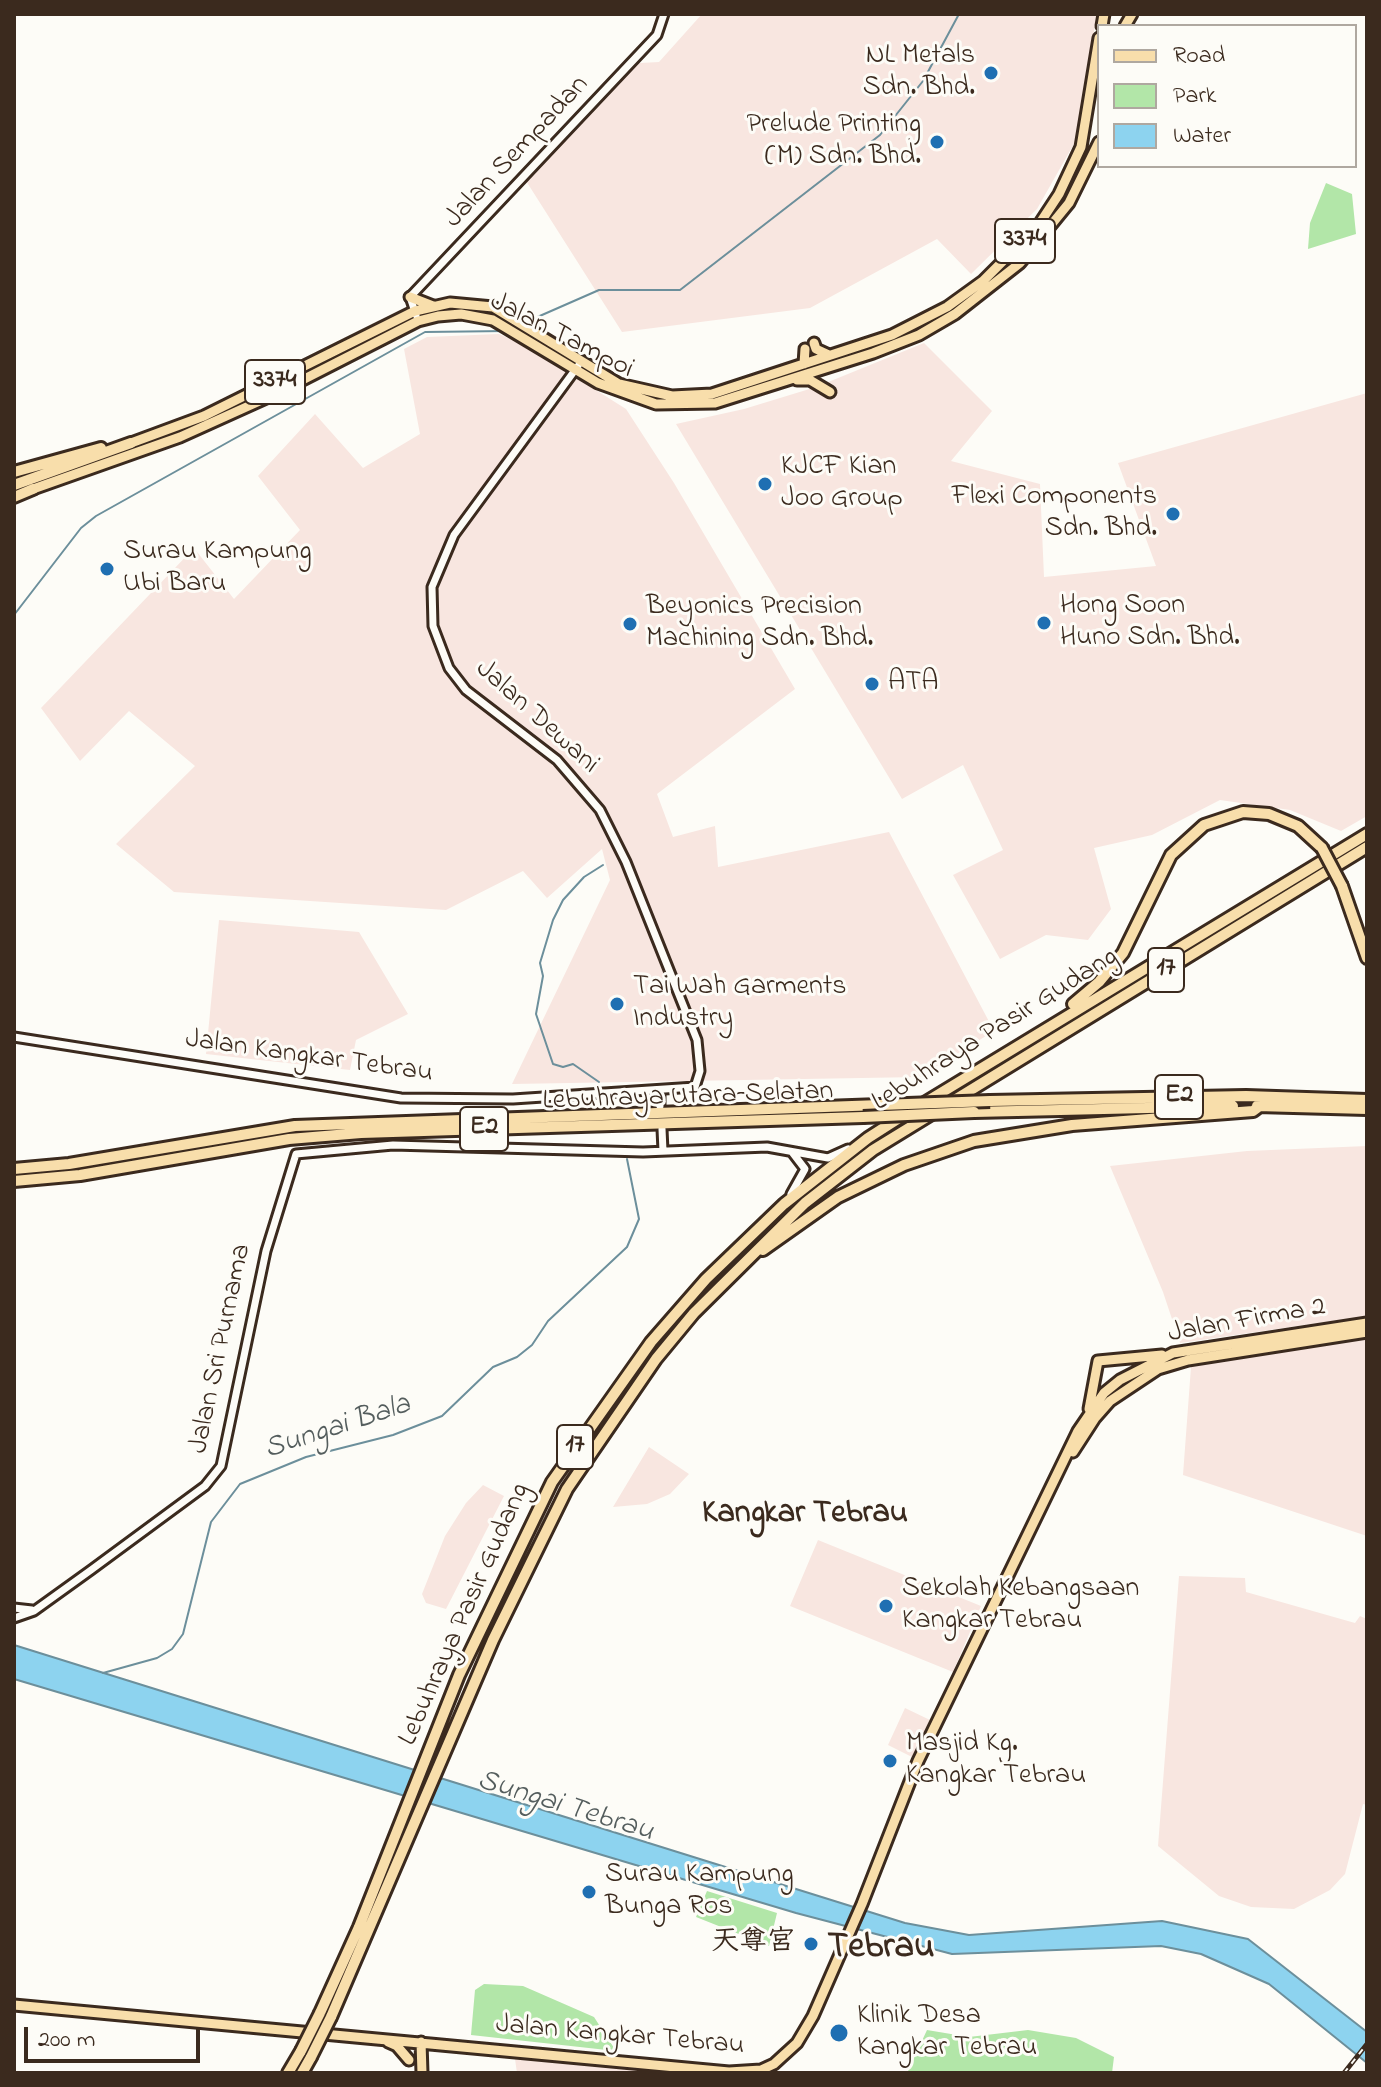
<!DOCTYPE html>
<html>
<head>
<meta charset="utf-8">
<style>
  body { margin:0 }
  #map { position:relative; width:1381px; height:2087px; overflow:hidden; background:#fdfcf7; font-family:"Indie Flower",sans-serif }
  canvas { display:block }
  .frame { position:absolute; inset:0; border:16px solid #3b2a1e; pointer-events:none }
  .legend { position:absolute; left:1097px; top:24px; width:260px; height:144px; box-sizing:border-box; background:#fdfcf7; border:2px solid #afa8a0; margin:0; padding:10px 14px; list-style:none; font-size:24px; color:#3b2a1e }
  .legend li { display:flex; align-items:center; gap:16px; height:40px }
  .legend b { width:40px; border:2px solid #afa8a0 }
  .scale { position:absolute; left:24px; top:2027px; width:176px; height:36px; box-sizing:border-box; border:4px solid #3b2a1e; border-top:0; padding-left:10px; font-size:24px; line-height:28px; white-space:nowrap; color:#3b2a1e; -webkit-text-stroke:6px #fdfcf7; paint-order:stroke }
</style>
</head>
<body>
<div id="map">
<canvas width="1381" height="2087"></canvas>
<div class="frame"></div>
<ul class="legend">
<li><b style="height:10px;background:#f8deab"></b>Road</li>
<li><b style="height:22px;background:#b2e6a8"></b>Park</li>
<li><b style="height:22px;background:#8dd3ef"></b>Water</li>
</ul>
<div class="scale">200 m</div>
</div>
<script>
const ctx = document.querySelector('canvas').getContext('2d');
ctx.lineJoin = 'round';
function fill(path, color) { ctx.fillStyle = color; ctx.fill(path, 'evenodd'); }
const poly = rows => new Path2D(rows.map(r => 'M' + r).join(''));
function trace(path, color, width, dash) { ctx.strokeStyle = color; ctx.lineWidth = width; ctx.lineCap = dash ? 'butt' : 'round'; ctx.setLineDash(dash || []); ctx.stroke(path); }
function drawText(font, color, halo, rows, align = 'center') {
  ctx.font = font + ' "Indie Flower","LXGW WenKai TC",sans-serif'; ctx.lineWidth = 6; ctx.setLineDash([]); ctx.textBaseline = 'middle'; ctx.strokeStyle = halo; ctx.fillStyle = color; for (const [text, x, y, turn = 0] of rows) {
    ctx.save(); ctx.translate(x, y); ctx.rotate((+turn || 0) * Math.PI / 180); ctx.textAlign = isNaN(turn) ? turn : align; if (halo) ctx.strokeText(text, 0, 0); ctx.fillText(text, 0, 0); ctx.restore();
  }
}
fill(poly([
  [702,14,1097,14,1075,142,1037,209,971,274,937,239,810,308,622,332,521,173,622,64,659,62],
  [499,334,526,346,626,409,674,483,795,689,657,794,673,837,715,826,718,867,889,832,994,1031,920,1077,512,1084,610,880,602,849,547,898,523,871,446,910,174,892,116,844,195,766,129,711,80,761,41,708,194,548,234,599,300,530,258,476,315,414,363,468,420,434,404,349,427,337],
  [924,343,992,411,951,461,1040,484,1044,577,1156,566,1118,463,1367,393,1367,816,1341,831,1290,810,1220,800,1152,835,1094,848,1111,909,1088,940,1046,935,1000,959,953,875,1003,850,963,765,902,799,676,424,744,409,816,387],
  [219,920,359,932,408,1014,356,1040,350,1070,206,1054],
  [1367,1146,1367,1316,1180,1343,1163,1292,1110,1166,1247,1151],
  [1367,1336,1367,1536,1183,1475,1191,1367],
  [649,1447,689,1474,670,1494,647,1504,613,1507],
  [483,1485,504,1496,446,1609,426,1603,422,1594,445,1536,466,1503],
  [818,1540,981,1606,953,1672,790,1606],
  [1179,1576,1245,1578,1246,1592,1355,1623,1360,1616,1367,1619,1367,1805,1363,1804,1345,1874,1330,1890,1294,1909,1251,1907,1219,1896,1158,1846],
  [905,1708,930,1720,912,1757,888,1745],
  [515,2059,671,2073,517,2073]
]), '#f8e6e0');
fill(poly([
  [1326,183,1352,194,1356,234,1308,249,1310,223],
  [707,1891,777,1913,769,1946,696,1917],
  [484,1984,523,1986,594,2017,616,2051,471,2035,475,1990],
  [927,2030,969,2037,1028,2030,1076,2038,1114,2057,1112,2073,907,2073]
]), '#b2e6a8');
const water = poly([
  [14,1645,905,1923,969,1935,1162,1921,1248,1939,1367,2032,1367,2063,1269,1984,1201,1954,1161,1946,952,1954,796,1913,14,1679,14,1645]
]);
fill(water, '#8dd3ef');
trace(water, '#6c8f9b', 2);
trace(poly([
  [526,322,599,290,680,290,880,135,923,81,959,14],
  [14,615,81,528,96,516,425,332,506,331],
  [599,1082,573,1064,563,1067,553,1064,536,1014,543,976,540,963,553,920,563,900,584,877,603,865],
  [103,1673,157,1658,172,1649,183,1634,211,1522,240,1484,306,1457,393,1435,442,1416,493,1367,517,1357,532,1345,548,1321,627,1247,639,1219,627,1159]
]), '#6c8f9b', 2);
const minor = poly([
  [416,315,410,297,657,35,664,14],
  [14,1037,401,1098,513,1099,695,1087,700,1071,697,1040,626,862,600,810,557,760,466,690,449,668,433,626,432,587,454,535,578,366],
  [660,1090,660,1106],
  [662,1129,663,1151],
  [791,1194,805,1169,792,1152],
  [14,1608,32,1610],
  [14,1618,34,1611,91,1570,205,1486,221,1466,266,1251,296,1154,393,1145,643,1152,767,1147,828,1158,848,1149]
]);
const major = poly([
  [1102,26,1104,14],
  [1125,26,1132,14],
  [410,297,433,306],
  [814,343,816,349,829,355],
  [804,364,805,349],
  [797,380,810,380,830,392],
  [131,443,204,416,415,311,450,303,493,307,619,384,672,396,712,394,892,335,947,307,983,281,1038,226,1059,194,1081,147,1099,38],
  [33,489,180,437,273,395,418,321,438,316,461,314,493,320,598,383,656,404,715,403,873,353,919,335,955,314,1020,263,1069,203,1099,142],
  [1089,1409,1098,1361,1162,1355],
  [1073,1452,1095,1418,1110,1401,1158,1369,1188,1360,1367,1332],
  [14,2005,729,2072,761,2070,774,2064,797,2043,813,2016,862,1904,918,1761,1078,1431,1104,1393,1120,1380,1173,1353,1367,1323],
  [388,2042,397,2046,409,2060],
  [421,2042,422,2073]
]);
const highway = poly([
  [14,472,101,448],
  [14,485,131,443],
  [14,497,33,489],
  [1342,886,1367,958],
  [1073,1004,1099,982,1123,953,1171,855,1204,825,1243,812,1269,814,1298,826,1322,848],
  [990,1101,1246,1096,1367,1100],
  [921,1105,1367,834],
  [1257,1106,1367,1109],
  [974,1112,1233,1106],
  [14,1169,69,1164,295,1126,880,1105],
  [14,1181,80,1175,289,1139,361,1133,863,1117],
  [763,1250,838,1197,904,1165,974,1141,1072,1125,1253,1111,1261,1105],
  [320,2013,359,1927,459,1675,552,1482,651,1342,706,1279,784,1204,868,1138,907,1113],
  [331,2017,493,1640,567,1489,656,1359,694,1313,805,1203,873,1150,1367,847],
  [288,2073,301,2051],
  [302,2073,311,2057]
]);
trace(minor, '#3b2a1e', 13);
trace(major, '#3b2a1e', 15);
trace(highway, '#3b2a1e', 16);
trace(minor, '#fdfcf7', 7);
trace(major, '#f8deab', 9);
trace(highway, '#f8deab', 10);
const rail = poly([
  [1344,2073,1367,2044]
]);
trace(rail, '#3b2a1e', 5);
trace(rail, '#fdfcf7', 2, [6]);
const highwayBridge = poly([
  [1322,848,1342,886],
  [880,1105,990,1101],
  [863,1117,974,1112],
  [301,2051,320,2013],
  [311,2057,331,2017]
]);
trace(highwayBridge, '#3b2a1e', 16, []);
trace(highwayBridge, '#f8deab', 10);
for (const [x, y, r, color] of [
  [991,73,8,"#1f6fb2"],
  [937,142,8,"#1f6fb2"],
  [765,484,8,"#1f6fb2"],
  [1173,514,8,"#1f6fb2"],
  [107,569,8,"#1f6fb2"],
  [1044,623,8,"#1f6fb2"],
  [630,624,8,"#1f6fb2"],
  [872,684,8,"#1f6fb2"],
  [617,1004,8,"#1f6fb2"],
  [886,1606,8,"#1f6fb2"],
  [890,1761,8,"#1f6fb2"],
  [589,1892,8,"#1f6fb2"],
  [811,1944,8,"#1f6fb2"],
  [839,2033,10,"#1f6fb2"]
]) { const dot = new Path2D(); dot.arc(x, y, r, 0, 2 * Math.PI); ctx.fillStyle = color; ctx.fill(dot); trace(dot, '#fdfcf7', 3); }
for (const [x, y, w] of [
  [1025,241,60],
  [275,382,60],
  [1166,970,36],
  [1179,1097,48],
  [484,1129,48],
  [575,1447,36]
]) { const box = new Path2D(); box.roundRect(x - w / 2, y - 22, w, 44, 6); ctx.fillStyle = '#fdfcf7'; ctx.fill(box); trace(box, '#3b2a1e', 2); }
drawText('bold 26px', '#3b2a1e', null, [
  ["3374",1025,241],
  ["3374",275,382],
  ["17",1166,970],
  ["E2",1179,1097],
  ["E2",484,1129],
  ["17",575,1447]
]);
drawText('28px', '#3b2a1e', '#fdfcf7', [
  ["NL Metals",975,57,"right"],
  ["Sdn. Bhd.",975,89,"right"],
  ["Prelude Printing",921,126,"right"],
  ["(M) Sdn. Bhd.",921,158,"right"],
  ["KJCF Kian",781,468],
  ["Joo Group",781,500],
  ["Flexi Components",1157,498,"right"],
  ["Sdn. Bhd.",1157,530,"right"],
  ["Surau Kampung",123,553],
  ["Ubi Baru",123,585],
  ["Hong Soon",1060,607],
  ["Huno Sdn. Bhd.",1060,639],
  ["Beyonics Precision",646,608],
  ["Machining Sdn. Bhd.",646,640],
  ["ATA",888,684],
  ["Tai Wah Garments",633,988],
  ["Industry",633,1020],
  ["Sekolah Kebangsaan",902,1590],
  ["Kangkar Tebrau",902,1622],
  ["Masjid Kg.",906,1745],
  ["Kangkar Tebrau",906,1777],
  ["Surau Kampung",605,1876],
  ["Bunga Ros",605,1908],
  ["天尊宫",795,1944,"right"],
  ["Klinik Desa",857,2017],
  ["Kangkar Tebrau",857,2049]
], 'left');
drawText('28px', '#3b2a1e', '#fdfcf7', [
  ["Jalan Sempadan",518,153,-47],
  ["Jalan Tampoi",561,337,27],
  ["Jalan Dewani",536,718,42],
  ["Lebuhraya Pasir Gudang",996,1031,-32],
  ["Jalan Kangkar Tebrau",309,1058,8],
  ["Lebuhraya Utara–Selatan",688,1098,-2],
  ["Jalan Firma 2",1247,1322,-10],
  ["Jalan Sri Purnama",222,1349,-78],
  ["Lebuhraya Pasir Gudang",466,1615,-66],
  ["Jalan Kangkar Tebrau",620,2037,5]
]);
drawText('italic 30px', '#545d5d', '#fdfcf7', [
  ["Sungai Bala",338,1429,-18],
  ["Sungai Tebrau",565,1808,17]
]);
drawText('bold 32px', '#3b2a1e', '#fdfcf7', [
  ["Kangkar Tebrau",805,1516]
]);
drawText('bold 36px', '#3b2a1e', '#fdfcf7', [
  ["Tebrau",881,1950]
]);
</script>
</body>
</html>
